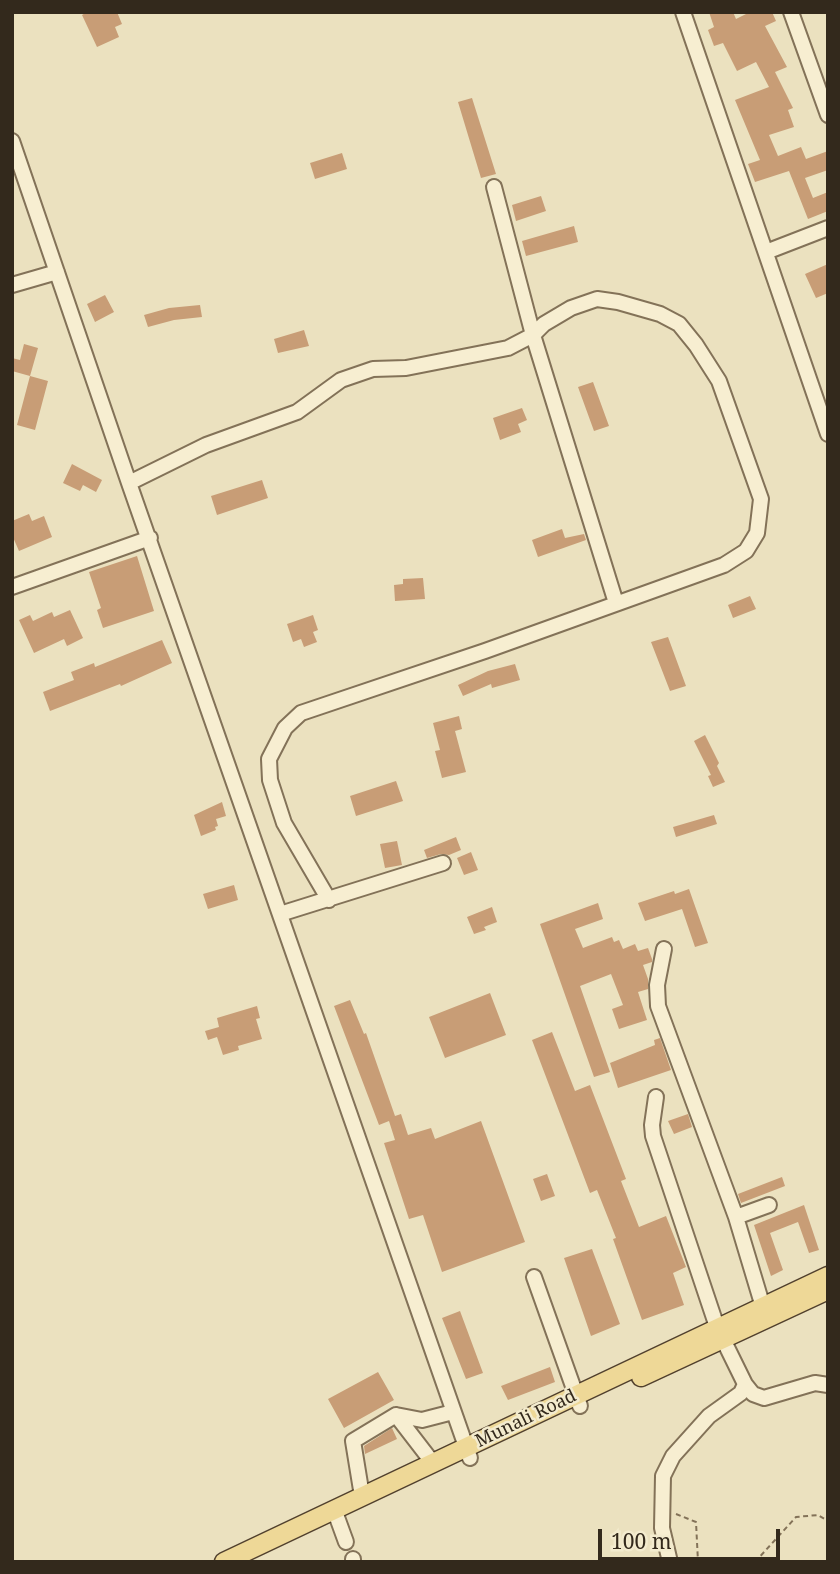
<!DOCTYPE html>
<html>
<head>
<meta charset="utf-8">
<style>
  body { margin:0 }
  #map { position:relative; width:840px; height:1574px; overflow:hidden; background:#ebe1bf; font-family:"Noto Serif",serif }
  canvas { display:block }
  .frame { position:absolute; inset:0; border:14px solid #33291c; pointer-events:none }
  .scale { position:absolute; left:598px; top:1529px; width:182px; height:32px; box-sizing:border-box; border:4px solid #33291c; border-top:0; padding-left:9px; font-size:21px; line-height:24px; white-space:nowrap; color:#33291c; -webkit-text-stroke:5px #f3ebce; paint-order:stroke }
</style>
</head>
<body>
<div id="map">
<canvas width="840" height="1574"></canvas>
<div class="frame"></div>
<div class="scale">100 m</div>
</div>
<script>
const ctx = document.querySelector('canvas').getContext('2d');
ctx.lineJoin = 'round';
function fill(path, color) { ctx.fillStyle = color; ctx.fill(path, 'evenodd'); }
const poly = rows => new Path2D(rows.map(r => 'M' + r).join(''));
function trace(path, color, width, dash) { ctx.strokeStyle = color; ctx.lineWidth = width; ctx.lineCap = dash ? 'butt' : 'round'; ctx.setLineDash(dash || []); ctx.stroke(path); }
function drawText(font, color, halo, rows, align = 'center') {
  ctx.font = font + ' "Noto Serif",serif'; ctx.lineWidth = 5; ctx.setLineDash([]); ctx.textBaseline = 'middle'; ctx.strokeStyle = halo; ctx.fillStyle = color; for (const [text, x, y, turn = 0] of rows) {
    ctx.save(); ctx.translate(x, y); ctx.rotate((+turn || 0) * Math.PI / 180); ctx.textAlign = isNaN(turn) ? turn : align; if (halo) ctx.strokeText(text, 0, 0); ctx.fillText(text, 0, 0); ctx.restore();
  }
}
fill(poly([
  [87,12,117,12,122,24,115,27,119,37,97,47,82,15],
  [709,12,733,12,736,19,750,12,772,12,776,21,765,26,787,67,775,72,793,108,788,110,794,127,769,135,778,156,801,147,806,159,828,151,828,170,805,178,813,198,828,192,828,211,808,219,789,171,755,182,748,164,760,160,735,100,769,87,756,62,737,71,723,43,714,46,708,30,714,27],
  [472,98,496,174,481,178,458,102],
  [342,153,347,169,315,179,310,163],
  [541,196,546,211,516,221,512,205],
  [574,226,578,242,526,256,522,241],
  [828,264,828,293,816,298,805,274],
  [105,295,114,312,95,322,87,304],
  [200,305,202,317,174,320,148,327,144,315,169,308],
  [304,330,309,346,278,353,274,339],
  [24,344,38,348,30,376,12,371,12,358,20,360],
  [30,376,48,381,35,430,17,425],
  [593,382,609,426,594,431,578,387],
  [522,408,527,420,518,424,521,432,500,440,493,418],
  [72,464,102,480,96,492,83,485,80,491,63,483],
  [262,480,268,498,217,515,211,496],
  [29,514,32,521,44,516,52,537,19,551,12,535,12,521],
  [562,529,565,538,584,534,586,540,538,557,532,540],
  [137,556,154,611,103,628,97,610,101,608,89,572],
  [423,578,425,599,395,601,394,585,403,584,403,579],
  [750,596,756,609,733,618,728,605],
  [70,610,83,638,67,646,64,639,34,653,19,620,30,615,33,621,52,612,54,617],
  [313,615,318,630,313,632,317,642,304,647,301,639,293,642,287,624],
  [668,637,686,686,670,691,651,642],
  [162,640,172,663,121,686,120,684,50,711,43,692,74,680,71,672,94,663,95,667],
  [515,664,520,680,492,688,491,684,463,696,458,685,488,671],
  [459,716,462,729,455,731,466,772,442,778,435,751,440,750,433,723],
  [705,735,719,763,717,766,725,782,713,787,708,776,711,775,694,741],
  [396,781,403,801,356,816,350,796],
  [222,802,226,816,216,819,218,826,215,827,216,830,201,836,194,815],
  [714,815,717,824,676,837,673,827],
  [456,837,461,850,449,855,441,854,427,858,424,850],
  [397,841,402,865,385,868,380,844],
  [471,852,478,870,464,875,457,858],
  [234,885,238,900,208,909,203,894],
  [689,889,708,943,695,947,682,909,645,921,638,903,674,891,675,894],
  [598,903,603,919,575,929,583,948,612,937,614,942,619,940,623,949,635,944,638,951,648,948,652,959,652,962,643,965,648,979,648,989,638,992,647,1020,619,1029,612,1009,623,1005,611,974,580,986,610,1072,594,1077,540,924],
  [492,907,497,922,484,927,486,930,474,934,467,917],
  [490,993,506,1035,445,1058,429,1017],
  [350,1000,364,1034,366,1033,395,1116,401,1114,408,1135,431,1128,435,1139,481,1121,525,1242,442,1272,423,1215,409,1219,384,1143,395,1140,389,1121,379,1125,334,1006],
  [257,1006,260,1018,256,1019,262,1039,238,1046,239,1050,223,1055,217,1037,208,1040,205,1031,219,1027,217,1018],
  [552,1032,575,1091,590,1085,626,1179,621,1181,639,1227,666,1216,686,1267,673,1273,684,1305,642,1320,613,1239,616,1238,597,1190,590,1193,532,1040],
  [660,1038,671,1070,618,1088,610,1063,655,1045,654,1040],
  [688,1114,692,1127,674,1134,668,1121],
  [547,1174,555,1196,541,1201,533,1179],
  [782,1177,785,1186,741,1203,738,1194],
  [804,1205,819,1250,809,1253,798,1222,770,1233,783,1270,771,1276,754,1225],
  [592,1249,620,1324,591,1336,564,1258],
  [460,1311,483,1373,466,1379,442,1318],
  [550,1367,555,1382,508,1400,501,1386],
  [378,1372,394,1400,344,1428,328,1399],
  [392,1428,397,1439,365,1454,364,1446]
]), '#c89d76');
const minor = poly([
  [683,12,828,434],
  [791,12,828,115],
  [12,141,129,483,470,1458],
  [494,187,533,335,616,603],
  [766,252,828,228],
  [12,285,57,272],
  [129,483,206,445,297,412,341,380,373,369,406,368,508,348,533,335,544,324,571,308,597,299,618,302,660,314,679,324,696,345,719,381,761,499,757,533,746,551,724,565,485,651,301,713,285,728,269,759,270,780,284,823,329,900],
  [12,587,150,538],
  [280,914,443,863],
  [664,949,657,985,658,1006,736,1217,766,1317],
  [656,1097,652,1125,653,1136,717,1327,745,1384,741,1393,709,1416,673,1456,663,1476,662,1528,670,1562],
  [736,1217,769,1205],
  [534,1277,580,1406],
  [745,1384,753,1394,764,1398,815,1383,828,1385],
  [396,1415,433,1463],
  [362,1496,353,1441,396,1415,422,1420,453,1412],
  [334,1509,346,1542],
  [353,1559,353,1562]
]);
const major = poly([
  [641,1377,828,1290],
  [224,1562,828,1276]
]);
trace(minor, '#837258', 18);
trace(major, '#51402d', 21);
trace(poly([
  [676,1514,696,1522,698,1562],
  [755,1562,796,1517,818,1515,828,1521]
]), '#837258', 2, [5, 3.5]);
trace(minor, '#f7eed1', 14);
trace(major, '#eed897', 18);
drawText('18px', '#33291c', '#f3ebce', [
  ["Munali Road",526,1419,-26]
]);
</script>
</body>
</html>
